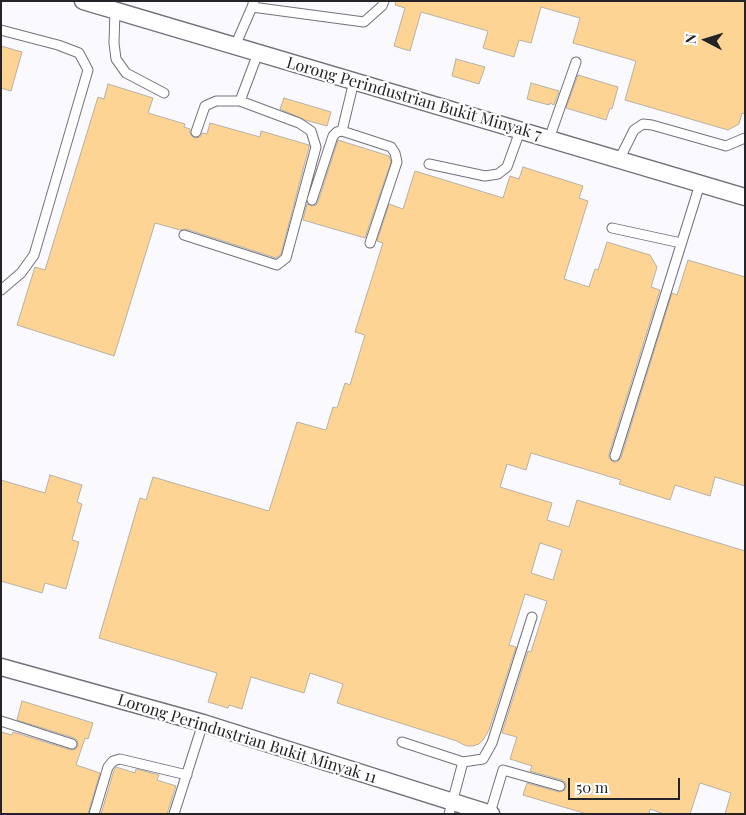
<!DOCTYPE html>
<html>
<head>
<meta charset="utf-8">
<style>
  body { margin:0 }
  #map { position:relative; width:746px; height:815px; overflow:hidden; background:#faf9fe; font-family:"Playfair Display",serif }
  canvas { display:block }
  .frame { position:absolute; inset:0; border:2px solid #242327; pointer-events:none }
  .north { position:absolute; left:681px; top:15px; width:50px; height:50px; -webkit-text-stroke:4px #fff; paint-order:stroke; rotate:275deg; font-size:14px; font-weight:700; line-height:20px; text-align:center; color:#242327 }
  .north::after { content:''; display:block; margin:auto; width:18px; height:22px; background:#242327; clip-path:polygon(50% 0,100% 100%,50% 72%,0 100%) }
  .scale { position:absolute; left:568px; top:778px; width:112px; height:22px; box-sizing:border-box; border:2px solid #242327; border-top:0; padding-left:6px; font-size:15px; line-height:18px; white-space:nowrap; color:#242327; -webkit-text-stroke:4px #fff; paint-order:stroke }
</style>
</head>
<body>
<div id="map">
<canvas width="746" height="815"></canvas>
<div class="frame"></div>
<div class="north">N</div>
<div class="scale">50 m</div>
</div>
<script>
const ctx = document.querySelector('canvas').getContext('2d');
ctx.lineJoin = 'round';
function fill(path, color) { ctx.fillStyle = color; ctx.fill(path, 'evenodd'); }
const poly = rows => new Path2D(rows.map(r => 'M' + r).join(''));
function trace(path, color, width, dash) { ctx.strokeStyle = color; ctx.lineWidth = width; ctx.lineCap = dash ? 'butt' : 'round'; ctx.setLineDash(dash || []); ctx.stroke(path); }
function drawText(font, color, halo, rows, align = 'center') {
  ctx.font = font + ' "Playfair Display",serif'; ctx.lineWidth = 4.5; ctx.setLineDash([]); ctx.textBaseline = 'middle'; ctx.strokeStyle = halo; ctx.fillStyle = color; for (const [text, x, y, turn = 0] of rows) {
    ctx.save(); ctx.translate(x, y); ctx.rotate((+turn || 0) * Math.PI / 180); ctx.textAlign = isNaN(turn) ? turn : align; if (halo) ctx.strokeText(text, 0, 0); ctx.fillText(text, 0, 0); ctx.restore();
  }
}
const building = poly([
  [396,1,745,1,745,114,742,113,739,124,728,130,625,100,636,61,573,43,580,18,541,7,531,43,519,40,514,57,483,48,488,31,421,12,410,51,394,46,405,8,395,5,396,1],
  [1,46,22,52,11,91,1,88,1,46],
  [456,59,485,67,479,84,452,76,456,59],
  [578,75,618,87,612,109,610,108,606,120,566,108,578,75],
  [531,83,559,91,554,105,550,103,549,105,527,99,531,83],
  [108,84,153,98,148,113,185,124,184,127,190,129,190,134,194,138,200,137,202,133,207,134,210,123,260,137,261,131,309,145,309,147,281,254,276,258,186,229,180,230,155,223,114,356,17,325,35,267,45,270,98,97,104,99,108,84],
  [284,98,331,112,327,126,305,120,280,109,284,98],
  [338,140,389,156,391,162,365,238,303,220,307,204,313,206,316,205,318,202,338,140],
  [523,167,583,186,579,198,588,201,564,279,589,287,595,269,598,270,607,242,650,255,657,267,651,287,660,290,609,454,609,458,613,462,617,462,621,458,672,293,677,295,688,260,745,277,745,486,715,477,710,496,675,485,670,500,619,484,621,480,531,453,526,470,507,464,500,487,552,503,547,520,569,527,577,500,745,551,745,814,725,814,731,793,700,783,690,814,664,814,650,809,649,814,587,814,523,795,527,783,559,792,565,790,566,785,565,782,562,780,530,771,532,766,510,759,517,737,502,733,528,651,531,652,547,601,525,594,509,645,516,647,489,730,483,740,479,744,473,746,467,746,462,744,457,741,337,703,343,684,310,673,304,693,251,677,242,709,229,705,228,708,208,702,217,673,99,638,140,498,146,500,153,477,269,511,297,422,326,430,333,407,337,408,345,383,350,385,365,335,355,332,383,243,377,241,389,204,403,209,415,171,503,198,510,176,519,179,523,167],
  [540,543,562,550,553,580,531,573,540,543],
  [50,475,82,485,77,502,82,504,72,540,79,542,66,589,45,583,42,593,1,581,1,480,45,493,50,475],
  [22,701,93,723,88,739,85,738,76,765,100,773,88,814,1,814,1,732,12,735,13,732,71,750,76,749,78,745,77,740,74,738,17,720,22,701],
  [116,767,135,773,136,769,159,775,157,780,176,786,167,814,101,814,114,770,116,767]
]);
fill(building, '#fed494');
trace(building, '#b7b0a5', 1);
const lane = poly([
  [254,1,252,7,364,22,382,6,384,1],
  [115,11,114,43,116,59,126,73,164,93],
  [1,30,58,45,79,53,88,70,34,255,21,273,1,290],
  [235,46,252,7],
  [354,81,342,131,391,147,395,153,397,162,370,243],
  [196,132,205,106,216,101,240,101,258,53],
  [549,139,576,62],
  [619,160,634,130,643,124,652,125,726,146,745,138],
  [429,164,485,176,498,174,507,167,520,131],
  [312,200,333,136,337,132,342,131],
  [612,228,681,243],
  [184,235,277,265,286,258,316,147,311,131,299,123,240,101],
  [615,456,700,184],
  [1,721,72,744],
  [402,742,463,762,483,759,492,743,532,617],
  [490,813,503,770,560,786],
  [94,814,108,767,113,761,120,759,187,775],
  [174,814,203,723],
  [449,814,463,762]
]);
const street = poly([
  [83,1,745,197],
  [1,667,203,723,491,814]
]);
trace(lane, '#74717c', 11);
trace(street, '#74717c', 19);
trace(lane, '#fff', 9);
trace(street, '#fff', 16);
drawText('16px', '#242327', '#fff', [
  ["Lorong Perindustrian Bukit Minyak 7",414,99,16],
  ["Lorong Perindustrian Bukit Minyak 11",247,739,17]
]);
</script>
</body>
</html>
